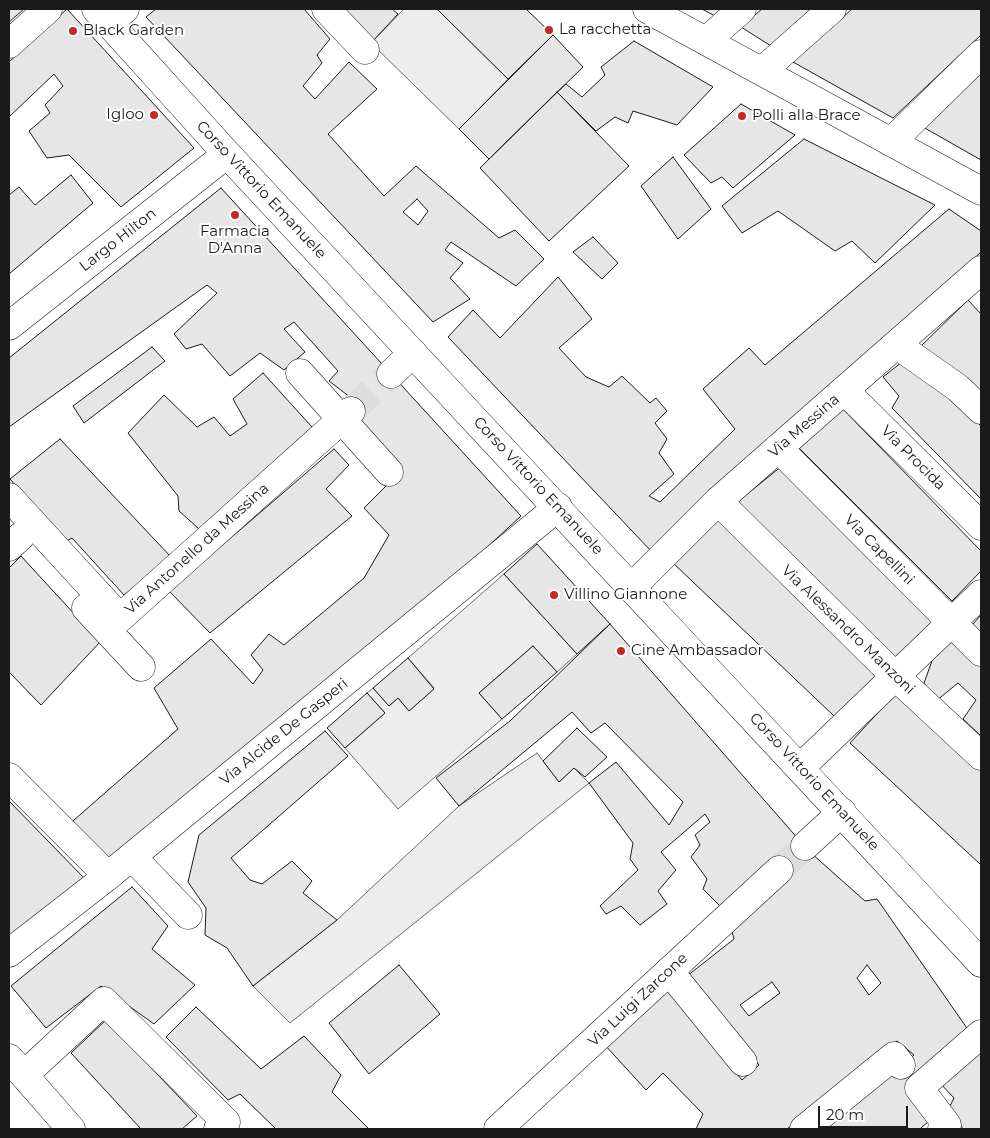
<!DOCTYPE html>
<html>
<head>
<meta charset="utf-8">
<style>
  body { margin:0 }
  #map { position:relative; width:990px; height:1138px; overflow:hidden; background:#fff; font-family:Montserrat,sans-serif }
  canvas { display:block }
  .frame { position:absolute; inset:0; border:10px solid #1a1a1a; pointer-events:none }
  .scale { position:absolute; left:818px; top:1106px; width:90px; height:22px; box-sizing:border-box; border:2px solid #1a1a1a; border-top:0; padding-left:6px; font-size:15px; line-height:18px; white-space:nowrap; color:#1a1a1a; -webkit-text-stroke:4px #fff; paint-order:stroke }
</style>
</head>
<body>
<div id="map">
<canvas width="990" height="1138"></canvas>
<div class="frame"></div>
<div class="scale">20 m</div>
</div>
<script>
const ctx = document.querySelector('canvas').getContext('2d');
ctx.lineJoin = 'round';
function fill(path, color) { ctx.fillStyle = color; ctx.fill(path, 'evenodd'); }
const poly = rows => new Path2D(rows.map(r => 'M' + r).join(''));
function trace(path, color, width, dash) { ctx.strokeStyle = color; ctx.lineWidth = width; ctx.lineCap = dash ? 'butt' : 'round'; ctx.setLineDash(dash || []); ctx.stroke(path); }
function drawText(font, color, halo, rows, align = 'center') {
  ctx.font = font + ' Montserrat,sans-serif'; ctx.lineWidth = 4; ctx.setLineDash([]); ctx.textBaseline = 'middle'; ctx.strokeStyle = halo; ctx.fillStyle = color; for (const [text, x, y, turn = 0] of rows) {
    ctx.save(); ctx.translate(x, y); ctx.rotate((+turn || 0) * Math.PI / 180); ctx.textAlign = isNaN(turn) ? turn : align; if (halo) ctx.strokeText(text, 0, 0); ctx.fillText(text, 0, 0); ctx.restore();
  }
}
const built = poly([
  [404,9,437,9,508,79,459,129,371,43,404,9],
  [504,574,577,654,557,672,533,646,479,693,502,719,398,809,345,748,385,713,367,693,373,688,389,706,398,698,409,711,434,688,408,658,504,574],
  [537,753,559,782,574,768,589,783,290,1023,253,986,337,920,459,806,537,753]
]);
fill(built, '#ededed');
trace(built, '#6a6a6a', 1);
const building = poly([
  [9,9,24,9,9,22,9,9],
  [67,9,194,148,121,207,69,155,47,158,29,131,50,113,45,105,63,86,54,74,9,117,9,62,67,9],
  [156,9,304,9,330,39,317,55,322,63,303,86,315,99,349,62,377,89,328,134,384,196,416,166,499,238,515,230,544,259,516,286,451,242,445,250,463,263,450,278,470,299,433,322,146,17,156,9],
  [417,199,428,211,418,225,403,212,417,199],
  [336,9,392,9,398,14,371,43,336,9],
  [437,9,526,9,553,35,508,79,437,9],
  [702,9,722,9,715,16,702,9],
  [762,9,811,9,771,46,741,27,762,9],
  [852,9,981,9,981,35,893,118,793,62,852,9],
  [553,35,583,67,489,159,459,129,553,35],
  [634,41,713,87,677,125,633,111,628,123,615,117,596,131,557,92,566,84,582,97,605,75,601,67,634,41],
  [981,69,981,160,923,127,981,69],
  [557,92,629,166,549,241,480,168,557,92],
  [741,104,795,135,733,188,722,177,711,183,684,155,741,104],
  [804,139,903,189,935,205,875,263,852,241,835,251,778,211,742,233,722,206,804,139],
  [673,157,711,209,678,239,641,186,673,157],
  [71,175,93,203,9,274,9,195,19,187,35,205,71,175],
  [221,188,521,516,392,635,106,869,66,827,178,729,154,688,211,639,253,684,263,670,251,655,269,634,284,645,364,578,389,535,364,508,396,476,347,417,359,404,329,381,338,371,294,322,284,329,305,352,284,370,260,353,230,376,202,344,186,349,174,334,217,293,207,285,9,427,9,358,221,188],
  [949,209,981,231,981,252,652,552,448,337,473,310,500,338,558,277,592,319,559,348,586,377,609,387,622,376,650,403,656,398,667,411,655,423,667,439,659,453,674,474,649,496,660,502,735,429,703,389,749,348,765,365,949,209],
  [593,237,618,263,602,279,573,252,593,237],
  [968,300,981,314,981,395,920,347,968,300],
  [152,347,165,361,84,423,73,406,152,347],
  [902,362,948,394,981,426,981,499,892,408,899,396,883,377,902,362],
  [263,373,312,427,199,529,179,511,178,496,128,433,164,395,197,427,214,417,230,436,247,424,233,399,263,373],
  [840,406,981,551,981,571,952,601,798,447,840,406],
  [60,439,171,557,124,595,72,538,65,542,10,479,60,439],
  [334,449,349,465,326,489,352,516,210,633,169,591,334,449],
  [782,466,936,623,897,661,736,503,782,466],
  [721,516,882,680,834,716,673,563,721,516],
  [537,544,610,624,577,654,504,574,537,544],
  [21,556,100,642,41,705,9,672,9,568,21,556],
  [981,615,981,633,972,625,981,615],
  [610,624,800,841,724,910,703,889,707,879,691,857,700,845,695,835,710,822,705,814,661,852,676,870,658,891,667,904,640,925,621,906,606,914,600,906,638,870,630,859,633,843,589,783,616,762,669,825,683,802,605,723,591,733,572,712,459,806,436,778,510,721,610,624],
  [956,638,981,663,981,736,963,719,976,700,958,683,936,701,924,683,933,658,956,638],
  [533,646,557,672,502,719,479,693,533,646],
  [408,658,434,689,409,711,398,698,389,706,373,688,408,658],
  [899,690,981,770,981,865,850,743,899,690],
  [367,693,385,713,345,748,327,728,367,693],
  [577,728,607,757,585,777,574,768,559,782,543,761,577,728],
  [325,731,348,756,231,858,250,880,262,884,292,861,312,881,303,893,337,920,253,986,227,948,205,935,206,908,188,882,199,835,325,731],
  [9,801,87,881,9,944,9,801],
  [800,841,811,853,786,877,774,865,800,841],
  [811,853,865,901,877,899,969,1031,907,1088,930,1120,920,1129,824,1129,914,1055,897,1041,787,1129,696,1129,703,1114,663,1073,646,1090,604,1044,666,984,742,1080,759,1065,687,976,734,939,731,928,811,853],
  [867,965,881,983,869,995,857,978,867,965],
  [772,982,780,993,749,1016,740,1005,772,982],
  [132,887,168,926,152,949,195,985,154,1024,101,986,46,1028,11,986,132,887],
  [399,965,440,1014,369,1074,329,1023,399,965],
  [196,1007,261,1069,304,1036,341,1075,332,1092,369,1129,276,1129,240,1094,228,1100,166,1037,196,1007],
  [106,1020,197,1116,182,1129,141,1129,71,1053,106,1020],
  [981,1045,981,1129,963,1129,949,1108,954,1098,937,1080,981,1045]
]);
fill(building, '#e6e6e6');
trace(building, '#1a1a1a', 1);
trace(poly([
  [351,411,391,374],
  [779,870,805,846]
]), '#ddd', 28, [28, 14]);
const minor = poly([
  [326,9,365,50],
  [109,23,125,9],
  [706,41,742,9],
  [9,44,48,9],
  [762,71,832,9],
  [891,142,981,54],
  [9,326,227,154],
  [897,345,958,388,981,410],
  [300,373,389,472],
  [391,374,413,353],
  [844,390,981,526],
  [778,448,981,652],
  [9,497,120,618,351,411],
  [718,501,896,677,981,756],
  [9,547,20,537],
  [631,588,718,501,981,270],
  [86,608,141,667],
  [801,767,981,594],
  [9,777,108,876],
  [805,846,842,812],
  [132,857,188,915],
  [669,971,743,1062],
  [24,1075,104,1001,226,1122,218,1129],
  [498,1129,779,870],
  [804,1129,894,1056,901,1065],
  [942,1129,947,1125,919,1088,981,1034]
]);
const tertiary = poly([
  [9,953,108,876,558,507],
  [9,1058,71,1129]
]);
const secondary = poly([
  [96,9,227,154,981,963],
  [647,9,981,191]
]);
trace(minor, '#1a1a1a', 29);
trace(tertiary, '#1a1a1a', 29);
trace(secondary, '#1a1a1a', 29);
trace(minor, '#fff', 28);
trace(tertiary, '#fff', 28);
trace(secondary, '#fff', 28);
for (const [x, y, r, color] of [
  [549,30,5,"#c62828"],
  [73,31,5,"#c62828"],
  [154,115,5,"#c62828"],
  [742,116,5,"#c62828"],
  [235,215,5,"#c62828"],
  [554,595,5,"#c62828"],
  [621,651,5,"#c62828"]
]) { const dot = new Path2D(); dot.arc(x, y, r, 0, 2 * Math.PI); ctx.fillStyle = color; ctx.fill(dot); trace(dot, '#fff', 2); }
drawText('15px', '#1a1a1a', '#fff', [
  ["La racchetta",559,30],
  ["Black Garden",83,31],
  ["Igloo",144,115,"right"],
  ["Polli alla Brace",752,116],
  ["Farmacia",235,232,"center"],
  ["D'Anna",235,249,"center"],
  ["Villino Giannone",564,595],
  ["Cine Ambassador",631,651]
], 'left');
drawText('15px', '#1a1a1a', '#fff', [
  ["Corso Vittorio Emanuele",261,190,47],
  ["Largo Hilton",118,240,-38],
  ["Via Messina",804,426,-41],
  ["Via Procida",913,458,45],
  ["Corso Vittorio Emanuele",538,486,47],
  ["Via Antonello da Messina",197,549,-42],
  ["Via Capellini",879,550,45],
  ["Via Alessandro Manzoni",848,630,44],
  ["Via Alcide De Gasperi",284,732,-39],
  ["Corso Vittorio Emanuele",814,782,47],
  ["Via Luigi Zarcone",638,1000,-43]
]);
</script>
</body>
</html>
